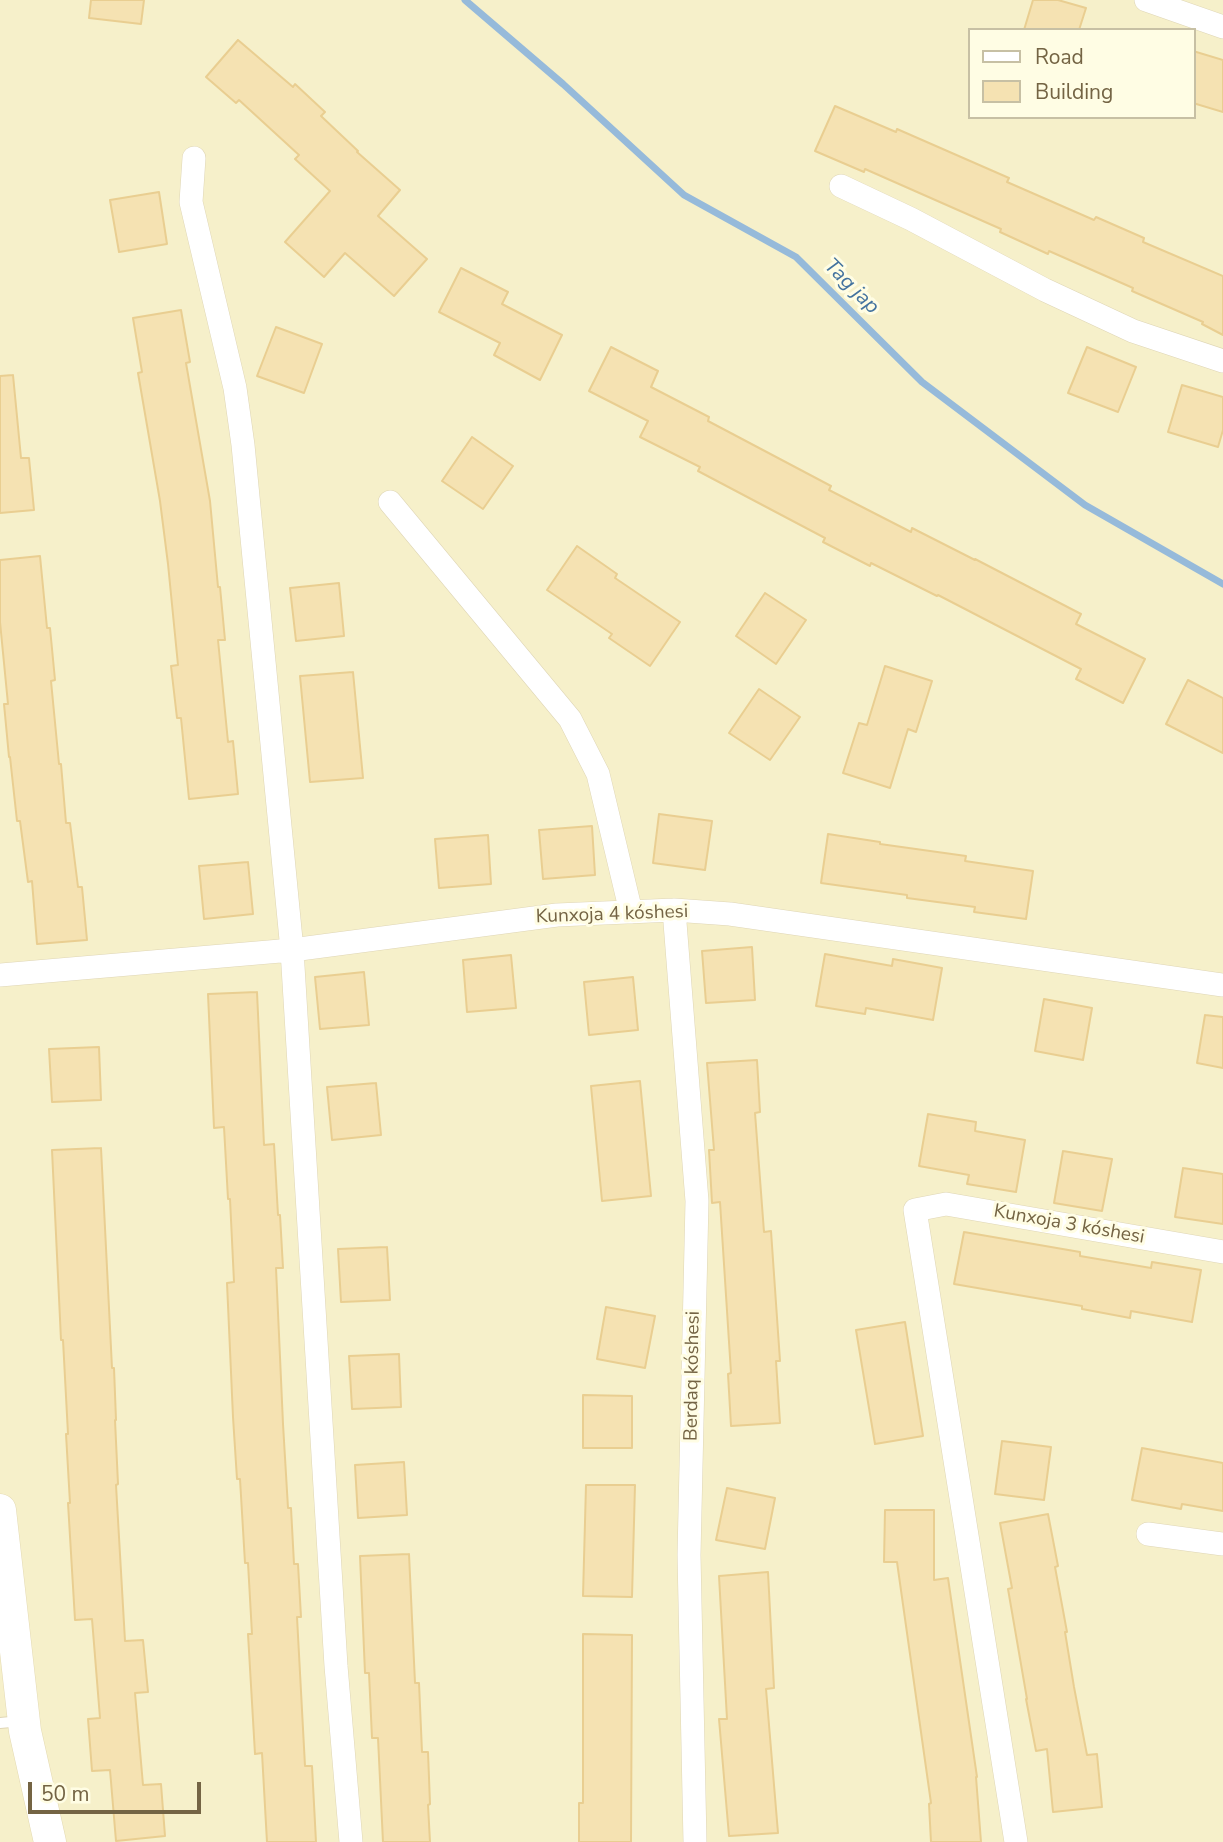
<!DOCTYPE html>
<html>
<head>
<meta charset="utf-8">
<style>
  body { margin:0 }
  #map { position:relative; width:1223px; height:1842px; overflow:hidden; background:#fefbdc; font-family:"Nunito Sans",sans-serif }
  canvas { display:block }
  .legend { position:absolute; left:968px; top:28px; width:228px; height:91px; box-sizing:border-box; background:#fffde4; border:2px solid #c7c0a4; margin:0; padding:9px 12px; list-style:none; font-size:21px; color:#746444 }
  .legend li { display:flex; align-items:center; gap:14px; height:35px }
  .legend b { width:35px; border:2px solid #c7c0a4 }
  .scale { position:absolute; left:28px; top:1782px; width:173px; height:32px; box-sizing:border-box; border:4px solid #746444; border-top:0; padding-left:9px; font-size:21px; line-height:24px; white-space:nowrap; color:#746444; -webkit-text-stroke:5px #fffde4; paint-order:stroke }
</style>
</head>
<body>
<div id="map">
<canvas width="1223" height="1842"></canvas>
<ul class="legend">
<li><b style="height:9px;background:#fff"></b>Road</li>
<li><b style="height:19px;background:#f5e2b2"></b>Building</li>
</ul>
<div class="scale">50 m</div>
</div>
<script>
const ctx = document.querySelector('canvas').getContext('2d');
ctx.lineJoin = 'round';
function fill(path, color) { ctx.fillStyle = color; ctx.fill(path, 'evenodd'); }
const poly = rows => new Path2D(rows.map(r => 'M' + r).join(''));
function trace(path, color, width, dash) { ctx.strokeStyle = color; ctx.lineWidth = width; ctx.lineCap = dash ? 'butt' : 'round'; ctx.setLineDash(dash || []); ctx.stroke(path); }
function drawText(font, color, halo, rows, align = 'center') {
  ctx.font = font + ' "Nunito Sans",sans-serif'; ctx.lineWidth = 6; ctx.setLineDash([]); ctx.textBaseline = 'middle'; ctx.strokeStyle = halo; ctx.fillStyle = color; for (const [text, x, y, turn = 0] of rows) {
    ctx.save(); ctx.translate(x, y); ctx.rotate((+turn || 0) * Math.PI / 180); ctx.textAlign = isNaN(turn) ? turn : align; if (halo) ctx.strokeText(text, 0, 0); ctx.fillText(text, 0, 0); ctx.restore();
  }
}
fill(poly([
  [0,0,1223,0,1223,1842,0,1842],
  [969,30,1193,30,1193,117,969,117]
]), '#f6f0ca');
trace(poly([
  [465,0,563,84,684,195,796,257,922,382,1085,505,1223,584]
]), '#96bada', 7);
const building = poly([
  [91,0,144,0,141,24,89,18,91,0],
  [1033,0,1058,0,1086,8,1079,30,1024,30,1033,0],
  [238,40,293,87,295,84,325,112,321,116,358,151,357,152,400,190,378,216,427,259,394,296,345,253,324,277,285,242,330,191,295,159,299,155,239,100,236,103,206,77,238,40],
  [1193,51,1223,60,1223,112,1193,103,1193,51],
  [835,106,896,132,897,129,1009,178,1007,182,1094,220,1096,217,1144,238,1143,242,1223,276,1223,335,1202,324,1203,322,1132,291,1133,288,1049,251,1048,254,1000,232,1001,229,865,169,864,172,815,151,835,106],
  [159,192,167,244,119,252,110,200,159,192],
  [461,268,508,292,502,304,562,335,540,380,494,355,500,343,439,312,461,268],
  [181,310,190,362,186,363,210,501,218,587,220,587,225,640,218,640,228,742,233,741,238,794,189,799,181,718,177,718,171,666,178,665,168,564,160,501,138,373,142,372,133,318,181,310],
  [276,327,322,344,304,393,257,376,276,327],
  [611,347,658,371,651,387,709,417,708,421,831,486,829,490,911,532,912,528,975,560,975,559,1081,614,1076,624,1145,659,1123,703,1076,679,1081,669,938,595,937,596,871,563,870,566,823,542,825,538,698,471,700,467,640,437,648,421,589,391,611,347],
  [1087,347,1136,367,1118,412,1068,393,1087,347],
  [13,375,21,458,29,458,34,510,0,513,0,376,13,375],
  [1182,385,1223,397,1223,430,1218,447,1168,432,1182,385],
  [472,437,513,466,483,509,442,481,472,437],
  [577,546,617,574,615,578,680,622,650,666,609,638,612,634,547,590,577,546],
  [40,556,47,628,50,628,55,680,51,681,59,764,61,764,66,823,70,823,78,887,82,887,87,940,37,944,32,881,28,882,20,821,17,821,10,757,9,757,4,704,8,704,0,622,0,560,40,556],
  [339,583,344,636,296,641,290,588,339,583],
  [765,593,806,620,776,664,736,636,765,593],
  [885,666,932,681,916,732,908,729,890,788,843,773,859,723,867,725,885,666],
  [353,672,363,778,310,782,300,676,353,672],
  [1188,680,1223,698,1223,753,1166,724,1188,680],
  [759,689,800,717,770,760,729,733,759,689],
  [659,814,712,821,705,870,653,863,659,814],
  [592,826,595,875,543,879,539,830,592,826],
  [828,834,880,842,880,844,966,856,965,861,1033,871,1026,919,974,912,975,907,907,898,907,895,821,883,828,834],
  [488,835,491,884,439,888,435,839,488,835],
  [248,862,253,914,204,919,199,866,248,862],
  [752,947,755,1000,706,1003,702,951,752,947],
  [825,954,892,966,893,959,942,968,933,1020,866,1008,865,1014,816,1006,825,954],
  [511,955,516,1008,467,1012,463,960,511,955],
  [364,972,369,1025,320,1029,315,977,364,972],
  [633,977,638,1030,589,1035,584,982,633,977],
  [257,992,264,1145,274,1144,278,1215,280,1215,283,1268,276,1268,283,1424,288,1508,291,1508,294,1564,298,1564,301,1617,297,1617,305,1766,312,1766,316,1842,267,1842,262,1753,255,1754,248,1634,252,1634,248,1563,245,1563,240,1479,237,1479,233,1417,227,1283,234,1282,230,1199,228,1199,224,1127,214,1128,208,994,257,992],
  [1044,999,1092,1008,1083,1060,1035,1051,1044,999],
  [1205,1015,1223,1017,1223,1068,1197,1063,1205,1015],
  [99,1047,101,1100,52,1102,49,1049,99,1047],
  [757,1060,760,1112,755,1113,764,1232,771,1231,780,1361,776,1361,780,1423,731,1426,728,1374,731,1373,720,1202,712,1203,709,1150,714,1150,707,1063,757,1060],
  [640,1081,651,1196,602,1201,591,1086,640,1081],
  [376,1083,381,1135,332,1140,327,1087,376,1083],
  [928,1114,976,1122,975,1131,1025,1140,1016,1192,967,1184,969,1175,919,1166,928,1114],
  [101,1148,112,1368,114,1368,116,1420,115,1420,118,1484,116,1485,125,1641,143,1640,148,1692,135,1693,143,1785,161,1784,165,1836,116,1841,110,1770,92,1771,88,1719,100,1718,92,1619,75,1620,68,1503,70,1503,66,1434,68,1434,63,1340,61,1340,52,1150,101,1148],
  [1063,1151,1112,1159,1102,1211,1054,1203,1063,1151],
  [1183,1168,1223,1174,1223,1224,1175,1217,1183,1168],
  [964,1232,1080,1252,1080,1256,1151,1268,1152,1262,1201,1270,1192,1322,1131,1311,1130,1318,1082,1309,1082,1306,954,1284,964,1232],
  [387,1247,390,1300,341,1302,338,1249,387,1247],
  [606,1307,655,1316,645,1368,597,1359,606,1307],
  [905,1322,923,1436,875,1444,856,1330,905,1322],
  [399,1354,401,1407,352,1409,349,1356,399,1354],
  [583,1395,632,1396,632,1448,583,1448,583,1395],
  [1002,1441,1051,1447,1044,1500,995,1494,1002,1441],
  [1142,1448,1223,1463,1223,1511,1182,1504,1181,1509,1132,1500,1142,1448],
  [404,1462,407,1515,358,1518,355,1465,404,1462],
  [586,1485,635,1485,632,1597,583,1596,586,1485],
  [727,1488,775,1498,765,1549,716,1540,727,1488],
  [885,1510,934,1510,934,1580,948,1578,977,1777,976,1777,981,1842,931,1842,929,1804,931,1803,897,1562,884,1562,885,1510],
  [1048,1514,1058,1566,1055,1567,1067,1632,1065,1632,1074,1687,1087,1755,1097,1754,1102,1807,1053,1812,1047,1749,1036,1751,1026,1699,1027,1699,1008,1589,1012,1588,1000,1523,1048,1514],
  [409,1554,415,1683,419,1683,422,1752,428,1752,430,1804,428,1805,430,1842,383,1842,378,1738,372,1738,369,1673,365,1673,360,1556,409,1554],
  [768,1572,774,1688,766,1689,778,1833,729,1836,719,1719,727,1719,719,1576,768,1572],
  [583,1634,632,1635,631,1842,579,1842,579,1803,583,1803,583,1634]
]);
fill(building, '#f5e2b2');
trace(building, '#e9ce91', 2);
const lane = poly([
  [0,1723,21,1721]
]);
const street = poly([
  [1146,0,1223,27],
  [194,158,191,202,235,388,243,445,292,950,336,1666,351,1842],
  [841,186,911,219,1045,290,1133,331,1223,361],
  [390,502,570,719,598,774,631,912],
  [674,910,697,1201,689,1555,695,1842],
  [0,975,292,950,557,915,674,910,730,914,1223,985],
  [1148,1534,1223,1544],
  [1016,1842,915,1210,946,1204,1223,1252]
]);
const secondary = poly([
  [0,1510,25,1731,50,1842]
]);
trace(lane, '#dfd6b6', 12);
trace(street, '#dfd6b6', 24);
trace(secondary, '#e4dab3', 33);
trace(lane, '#fff', 10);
trace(street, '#fff', 23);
trace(secondary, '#fff', 32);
drawText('19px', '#746444', '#fffde4', [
  ["Kunxoja 4 kóshesi",612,915,-2],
  ["Kunxoja 3 kóshesi",1069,1225,10],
  ["Berdaq kóshesi",693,1376,-89]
]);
drawText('italic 21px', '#44739f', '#fffde4', [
  ["Tag jap",851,287,45]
]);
</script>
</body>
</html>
